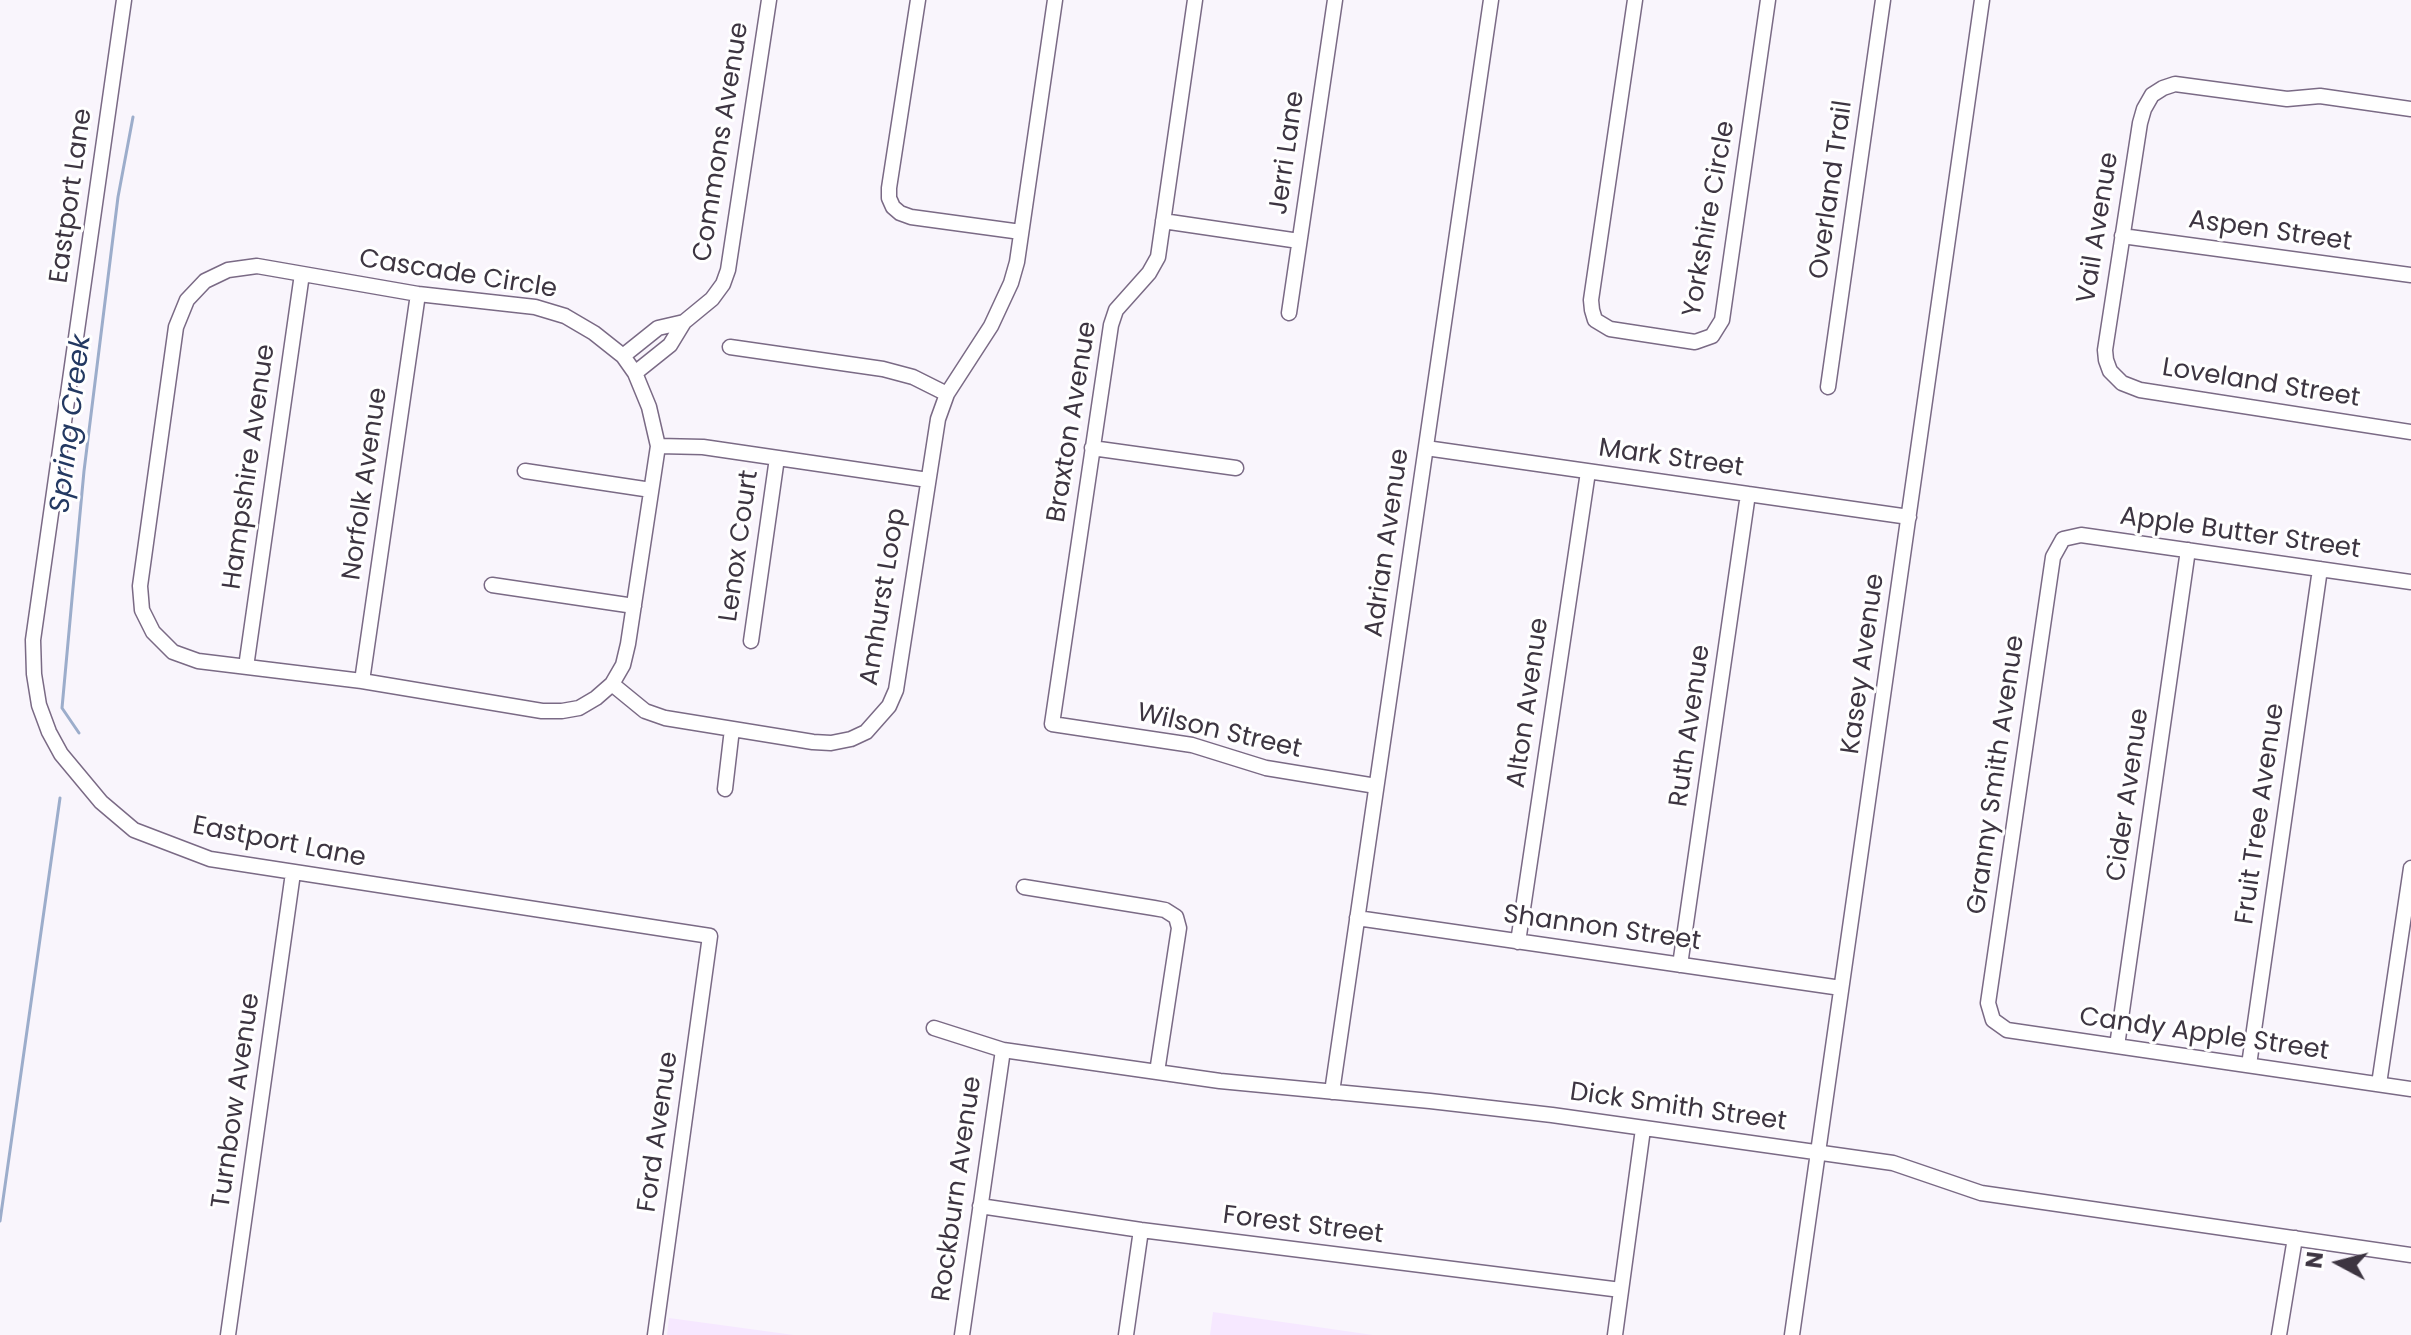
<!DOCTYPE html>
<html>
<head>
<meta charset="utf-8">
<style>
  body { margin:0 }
  #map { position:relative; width:2411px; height:1335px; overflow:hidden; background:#f9f5fc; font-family:Poppins,sans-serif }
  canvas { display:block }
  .north { position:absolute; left:2299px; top:1223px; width:80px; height:80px; -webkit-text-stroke:6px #fff; paint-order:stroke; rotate:277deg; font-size:22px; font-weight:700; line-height:32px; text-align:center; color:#3d3541 }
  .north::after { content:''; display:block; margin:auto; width:28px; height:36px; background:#3d3541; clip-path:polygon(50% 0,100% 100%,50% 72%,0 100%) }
</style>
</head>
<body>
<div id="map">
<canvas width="2411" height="1335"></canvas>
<div class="north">N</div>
</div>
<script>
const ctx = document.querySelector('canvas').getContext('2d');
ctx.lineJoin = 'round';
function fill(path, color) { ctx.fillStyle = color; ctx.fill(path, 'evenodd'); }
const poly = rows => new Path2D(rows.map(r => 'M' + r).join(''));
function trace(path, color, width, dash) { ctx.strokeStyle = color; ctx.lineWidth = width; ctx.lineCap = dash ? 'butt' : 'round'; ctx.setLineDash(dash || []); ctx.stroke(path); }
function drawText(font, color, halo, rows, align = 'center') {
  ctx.font = font + ' Poppins,sans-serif'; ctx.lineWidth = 6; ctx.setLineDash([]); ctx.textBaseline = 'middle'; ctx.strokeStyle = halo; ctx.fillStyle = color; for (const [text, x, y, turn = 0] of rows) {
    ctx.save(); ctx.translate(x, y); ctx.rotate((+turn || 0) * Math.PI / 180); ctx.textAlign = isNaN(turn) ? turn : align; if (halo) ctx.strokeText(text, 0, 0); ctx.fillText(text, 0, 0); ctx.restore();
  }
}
fill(poly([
  [1213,1312,1373,1335,1210,1335],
  [669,1318,794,1335,667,1335]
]), '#f6e8ff');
trace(poly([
  [79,733,62,708,73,588,84,471,118,197,133,117],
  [0,1221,60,798]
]), '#9cadcb', 3);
const minor = poly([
  [124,0,33,640,34,674,39,705,49,732,61,754,101,802,134,830,210,859,710,936,655,1335],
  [918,0,889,188,889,198,893,207,900,213,911,217,1021,232],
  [1195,0,1158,257,1149,273,1116,310,1111,325,1052,724,1192,745,1266,768,1376,786],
  [1635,0,1591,300,1592,310,1595,320,1610,329,1695,342,1712,336,1722,320,1768,0],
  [2411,109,2320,96,2287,99,2175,84,2163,88,2152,95,2144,109,2140,123,2105,350,2106,360,2110,371,2122,383,2140,390,2411,432],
  [1163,221,1299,241],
  [2122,236,2411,275],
  [257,266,418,294,535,307,565,316,594,333,623,356,635,373,649,407,658,446,628,644,623,665,612,684,596,698,579,708,562,711,542,711,362,681,198,661,173,652,153,632,142,610,140,586,176,327,187,300,205,281,228,270,257,266],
  [1289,313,1335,0],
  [730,347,883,369,913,377,947,394],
  [623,356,658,328,684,322],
  [635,373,670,345,684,322,712,299,723,284,728,270,769,0],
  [1828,387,1883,0],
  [658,446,703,447,928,480],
  [1092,448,1236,468],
  [1426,448,1909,517],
  [525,471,651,490],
  [2411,582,2081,535,2063,539,2053,557,1988,1003,1993,1020,2007,1030,2411,1089],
  [492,585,634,606],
  [751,641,777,458],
  [246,667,302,274],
  [362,681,418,294],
  [612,684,645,711,665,718,813,742,831,743,851,739,866,732,889,706,896,690,938,419,947,394,991,326,1011,283,1017,262,1055,0],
  [725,789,732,729],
  [1024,887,1154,908,1165,910,1176,917,1179,928,1157,1072],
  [1357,918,1841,988],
  [1518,942,1588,472],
  [1680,965,1748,494],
  [934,1028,1003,1050,1220,1081,1430,1101,1552,1115,1893,1163,1981,1193,2411,1255],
  [2117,1046,2188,550],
  [2249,1065,2320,569],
  [2379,1084,2411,868],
  [1332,1092,1491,0],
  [980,1206,1141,1230,1621,1290],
  [228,1335,293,873],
  [962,1335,1003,1050],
  [1126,1335,1141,1230],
  [1615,1335,1643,1129],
  [1792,1335,1982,0],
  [2279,1335,2295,1238]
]);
trace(minor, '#7a6a85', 17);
trace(minor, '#fff', 14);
drawText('26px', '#3d3541', '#fff', [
  ["Commons Avenue",722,142,-81],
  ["Jerri Lane",1288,153,-82],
  ["Overland Trail",1832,190,-82],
  ["Eastport Lane",72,196,-82],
  ["Yorkshire Circle",1710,219,-80],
  ["Vail Avenue",2099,228,-81],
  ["Aspen Street",2270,232,8],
  ["Cascade Circle",458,275,9],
  ["Loveland Street",2261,384,9],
  ["Braxton Avenue",1073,422,-81],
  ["Mark Street",1671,459,8],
  ["Hampshire Avenue",250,467,-82],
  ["Norfolk Avenue",366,484,-82],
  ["Apple Butter Street",2240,534,8],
  ["Adrian Avenue",1388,543,-82],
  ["Lenox Court",740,546,-82],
  ["Amhurst Loop",884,597,-81],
  ["Kasey Avenue",1864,664,-82],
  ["Alton Avenue",1529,703,-82],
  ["Ruth Avenue",1691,726,-82],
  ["Wilson Street",1219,732,13],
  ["Granny Smith Avenue",1997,775,-82],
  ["Cider Avenue",2129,795,-82],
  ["Fruit Tree Avenue",2261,814,-82],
  ["Eastport Lane",279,843,11],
  ["Shannon Street",1602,929,8],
  ["Candy Apple Street",2204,1035,8],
  ["Turnbow Avenue",237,1101,-82],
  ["Dick Smith Street",1678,1108,8],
  ["Ford Avenue",659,1132,-82],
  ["Rockburn Avenue",958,1189,-82],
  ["Forest Street",1303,1226,7]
]);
drawText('italic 28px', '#233962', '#fff', [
  ["Spring Creek",72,424,-83]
]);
</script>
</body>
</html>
